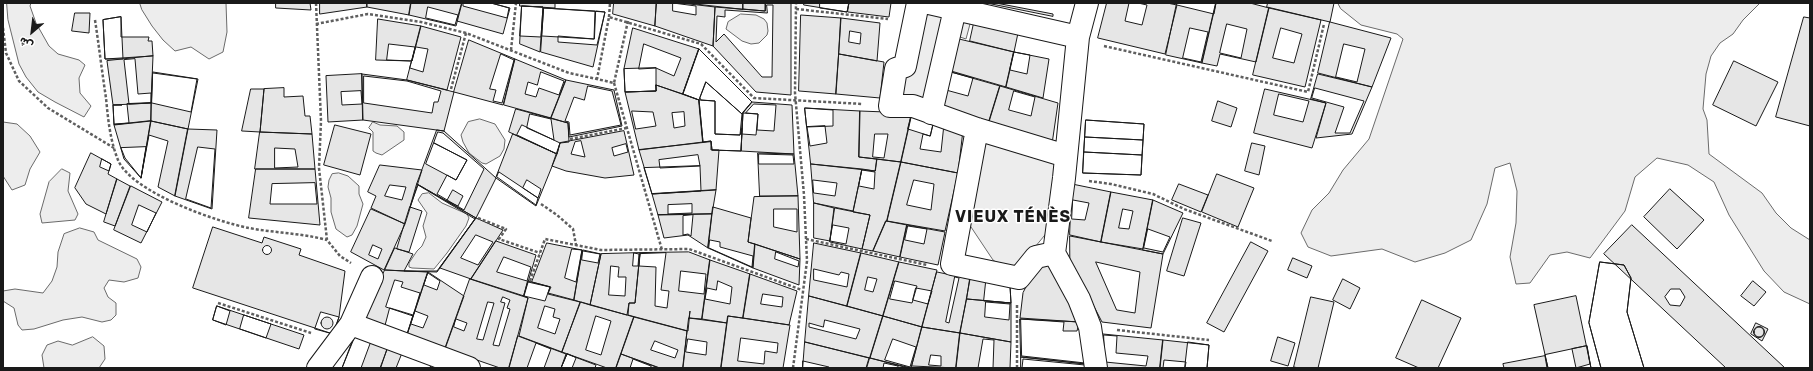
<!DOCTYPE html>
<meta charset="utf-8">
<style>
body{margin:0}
#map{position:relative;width:1813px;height:371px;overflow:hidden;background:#fff;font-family:Rubik,"Noto Naskh Arabic",sans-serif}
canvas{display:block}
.frame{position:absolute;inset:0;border:4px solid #1a1a1a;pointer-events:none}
.north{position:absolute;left:12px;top:12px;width:40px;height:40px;-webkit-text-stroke:3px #fff;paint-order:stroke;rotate:208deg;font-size:11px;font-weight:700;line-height:16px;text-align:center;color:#1a1a1a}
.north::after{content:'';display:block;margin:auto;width:14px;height:18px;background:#1a1a1a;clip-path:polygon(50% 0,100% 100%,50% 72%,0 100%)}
</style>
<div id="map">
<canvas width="1813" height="371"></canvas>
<div class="frame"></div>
<div class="north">ش</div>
</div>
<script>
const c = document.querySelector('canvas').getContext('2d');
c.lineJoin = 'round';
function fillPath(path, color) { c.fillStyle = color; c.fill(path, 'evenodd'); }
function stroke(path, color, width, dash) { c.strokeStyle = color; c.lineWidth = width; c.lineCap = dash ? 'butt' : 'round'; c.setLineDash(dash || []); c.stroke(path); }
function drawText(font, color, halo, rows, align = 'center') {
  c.font = font + ' Rubik,sans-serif'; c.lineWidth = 3; c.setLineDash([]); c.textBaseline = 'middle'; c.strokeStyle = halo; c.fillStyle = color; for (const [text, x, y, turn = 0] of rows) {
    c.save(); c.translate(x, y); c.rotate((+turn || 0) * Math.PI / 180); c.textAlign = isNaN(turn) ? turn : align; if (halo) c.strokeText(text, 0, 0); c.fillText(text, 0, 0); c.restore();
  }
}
const built = new Path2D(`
 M7,3H31L30,6L36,23L49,46L58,54L79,60L85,65L79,78L80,93L91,106L84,117L55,102L38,92L26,77L19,64L8,20Z
 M140,3H226L227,32L223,52L209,59L191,47L175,51L163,40L152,26L142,10Z
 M909,3L974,9L966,39L957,36L936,120L883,111L898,63Z
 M1338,3H1760L1743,20L1733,34L1720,43L1711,56L1706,74L1703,109L1707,120L1709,154L1762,193L1776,213L1791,228L1810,240V304L1784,292L1764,271L1729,215L1714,182L1688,165L1657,158L1635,177L1625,211L1590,258L1567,252L1550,255L1530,283L1516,284L1510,257L1516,223L1517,191L1510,163L1495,168L1487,204L1471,240L1445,253L1415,262L1382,249L1331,256L1308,247L1301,233L1312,210L1329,193L1343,170L1369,139L1403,39L1397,34L1361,25L1341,9Z
 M741,14L756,15L764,19L767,23L768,31L767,35L759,43L751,44L742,41L726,29L728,22Z
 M480,119L495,124L505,140L504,149L500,156L486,164L482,163L469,153L463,142L461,135L468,122Z
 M3,122L17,124L30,136L40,152L30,169L25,185L12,190L3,176Z
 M373,122L380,125L397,126L404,132V140L382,155L376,153L373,151V132L369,128Z
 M982,139L1056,161L1049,230L1021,264L1016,266L1000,265L993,260L967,221Z
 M62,169L70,173L68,191L78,214L75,220L42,223L40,214L49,182Z
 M339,173L348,176L359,186V194L363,204L357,226L352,235L347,237L336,229L331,212V198L328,187L329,180L332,174Z
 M429,193L442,203L467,214L469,218L466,226L447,253L434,269L412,268L409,267V263L417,251L422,246L426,237L423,226L427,213L418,200L422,194Z
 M80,228L94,232L98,240L137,259L141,267L138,278L124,282L109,280L104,288L108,297L116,303V315L111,320L102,322L82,317L63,320L34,329L22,330L18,325L14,308L3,301V291L15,289L43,293L52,281L57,267L58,252L64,234Z
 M93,337L104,346L105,359L99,368H44L42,355L47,345L58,341L72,345Z`);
const building = new Path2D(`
 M276,3H310L311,10L276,8Z
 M320,3H367V7L320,14Z
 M367,3H411L409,15L367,7Z
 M411,3H462L456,26L409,15ZM428,7L458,15L455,25L426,18Z
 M462,3H463V6L507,18L509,8L491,3L510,8L503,34L457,21Z
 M520,3H555V8L522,6H520Z
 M614,3H656L655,26L613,14Z
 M657,3H681L715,7L713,46L655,26ZM673,3L696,6V15L673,11Z
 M687,3H743V9Z
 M743,3H765V11L743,9Z
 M766,3H791V95L756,92L713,46L715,7L765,11ZM767,5H773L772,77H762L724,34L716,42L717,16L725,17V10L767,13Z
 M804,3H849L847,12L804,5Z
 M820,3H849L847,12L820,8Z
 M849,3H891L889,17L848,12Z
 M987,3H996L1053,14V16Z
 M1107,3H1129L1125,21L1142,25L1147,5L1138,3H1167L1177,5L1165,54L1098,38Z
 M1177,3H1216L1202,63L1166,55ZM1190,28L1208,32L1201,62L1183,58Z
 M1177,3H1216L1214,14L1177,5Z
 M1216,3H1250L1269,8L1256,62L1220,54L1217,66L1202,63ZM1227,24L1247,29L1241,58L1220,53Z
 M1268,3H1334L1330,22L1267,7Z
 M522,6L543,7L541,37L520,36Z
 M522,6L543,7L540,52L520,44Z
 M544,8L605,12L593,67L541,52ZM596,11L605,12L597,45L558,42V36L594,39Z
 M544,8L595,11L594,39L542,36Z
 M1269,8L1321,20L1305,87L1253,75ZM1281,28L1302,34L1294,63L1273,58Z
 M75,13H90L89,33L72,31Z
 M801,15L841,18L836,94L799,91Z
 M121,17L123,59H105L103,20Z
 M121,17V37H149L148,41H152L153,56L105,59L103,20Z
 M1804,17L1810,18V126L1776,117Z
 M841,18L880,23L877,61L839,54ZM850,31L861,33L860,44L849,42Z
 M378,19L421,26L412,61L376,60Z
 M1330,22L1391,38L1372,87L1318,73ZM1344,44L1365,49L1357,82L1336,77Z
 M974,23L1018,33L1014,52L970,41Z
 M421,26L461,37L447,90L407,80Z
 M633,28L699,49L683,94L656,85V91L625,92L624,69ZM644,44L681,58L674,76L656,68L639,69Z
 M959,39L1014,52L1006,87L951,71Z
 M469,40L515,59L503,105L454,92ZM501,54L514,60L502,103L493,101L496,90L490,89Z
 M389,44L415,47L412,61L387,60Z
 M416,47L428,49L423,72L410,68Z
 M699,49L752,102L743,112L741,151L712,150L711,141L703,142L699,100L683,94ZM706,82L742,114L740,135L715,134V101L701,100L700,98Z
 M699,49L752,102L742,114L706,82L699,100L683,94Z
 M1014,52L1049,59L1043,98L1006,87ZM1014,52L1030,55L1027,74L1010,70Z
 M839,54L884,62L880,98L836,94Z
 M153,56L151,103L113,105L107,61ZM135,59L138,94L151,93V103L129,104L124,60Z
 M515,59L566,80L551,118L504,105ZM541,72L564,81L559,95L539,88L536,97L525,94L528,82L537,85Z
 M1734,61L1778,82L1756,126L1713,105Z
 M656,68V91L625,92L624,69Z
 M153,72L198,79L188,129L151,121ZM153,73L197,79L191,112L152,103Z
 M951,72L973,78L968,96L946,90Z
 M951,72L1000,86L988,125L939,110Z
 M362,74L407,80L454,92L444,131L363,120ZM364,76L407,81L441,91L438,102H434L432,113L364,103Z
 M362,74L363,120L328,122L326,76ZM361,91L362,104L342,105L341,92Z
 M1318,74L1372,87L1352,134L1316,138L1326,103L1311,99ZM1315,88L1364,101L1350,133H1335L1344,107L1312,98Z
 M566,80L614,90L622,126L569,137L568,123L551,118ZM588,86L612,91L621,125L570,135L569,122L565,121L574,97L584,100Z
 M656,85L699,100L703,142L639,150L625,92L656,91ZM632,111L653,112L656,126L636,129ZM684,112L685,126L674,128L672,113Z
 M1000,86L1058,103L1052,144L988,125ZM1014,91L1035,97L1031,116L1009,110Z
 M284,88V97L303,96L305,116H310L312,134L260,132L264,89Z
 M251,89H264L260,132L242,131Z
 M1265,89L1326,103L1312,148L1254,133ZM1279,94L1309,101L1303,122L1274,115Z
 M699,100L715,101V134L740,135L742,128L741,151L712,150L711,141L703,142Z
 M1218,101L1237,108L1231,127L1212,121Z
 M752,102L792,105L794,154L741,151L743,113ZM754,104L776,105L774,131L757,130L758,114L746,113Z
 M151,103V121L114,125L113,105H122H113L114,124L129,123L127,104Z
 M805,108L860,111L859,157L877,159L875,171L811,164ZM825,126L827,143L810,146L807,127Z
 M805,108L833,110V126L807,127Z
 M516,109L568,123L569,142L560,143L557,154L509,132ZM530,114L551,119L554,140L527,128Z
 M860,111L912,113L901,162L859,157ZM875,134H888L884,158L873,157Z
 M743,113L758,114L756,135L742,134Z
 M912,113L963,130L958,173L901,162ZM934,121L944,124L941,152L920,149L923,134L930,136Z
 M912,113L934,121L930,136L908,129Z
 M1086,120L1144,124L1143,140L1085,137Z
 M1086,120L1144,124L1141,175L1083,173Z
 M151,121L188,129L175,196L158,187L168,141L149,135L141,178Z
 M151,121L141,178L124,159L114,125ZM146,147L141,178L125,158L121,148Z
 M335,125L371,134L360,175L324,165Z
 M522,125L560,143L557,154L517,135Z
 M188,129L217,130L212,209L175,196ZM198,147L215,149L211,208L186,199Z
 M437,130L444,131L496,178L476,218L417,184ZM438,132L443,133L484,169L464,210L437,194L447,175L456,180L467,160L434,143Z
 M624,131L634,175L605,178L566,171L552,166L560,143ZM581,141L585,157L571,154L575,142ZM626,144L628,152L614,156L612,148Z
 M260,132L312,134L315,169H255ZM275,148L295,149L298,167L275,168Z
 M513,134L557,154L536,206L496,178ZM499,172L538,198L536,205L497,177Z
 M1085,137L1143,140L1142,155L1084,152Z
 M711,142V150H719L716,190L652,194L639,150ZM698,155L700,166L660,168L659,160Z
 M434,143L467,160L456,180L426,164Z
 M1252,143L1265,146L1259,175L1245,171Z
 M1084,152L1142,155L1141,175L1083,173Z
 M91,153L111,164L108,174L117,179L106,214L86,204L75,188Z
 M758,153L794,154L798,196H760ZM759,154L793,155L794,164H759Z
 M102,159L111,164L109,171L100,167Z
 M877,159L901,162L887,221H886L873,251L862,249L870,215L853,212L862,169L875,171ZM862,170L875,172L874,189L859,186Z
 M901,162L958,173L945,231L887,221ZM914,180L934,184L931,210L907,205Z
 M811,164L862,169L853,211L814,203ZM813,180L837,183L835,196L814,193Z
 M380,165L422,170L405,224L371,208L376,196L368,192ZM390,185L406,187L402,200L385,196Z
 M700,166L701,191L652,194L644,168Z
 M256,169H315L320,225L249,218ZM315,183L317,204H270L272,184Z
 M1217,174L1254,188L1238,227L1202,212Z
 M117,179L130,186L115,226L104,222Z
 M527,180L541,189L538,198L523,188Z
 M417,184L476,218L437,272L404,271H437L475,219L418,185L410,207Z
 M1072,184L1111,192L1101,242L1070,235ZM1073,200L1089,203L1085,220L1072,219Z
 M1179,184L1208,195L1201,212L1172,200Z
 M131,186L162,202L141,243L114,230ZM139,205L156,213L147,232L132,225Z
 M1670,189L1704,220L1677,249L1644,217Z
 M453,190L463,196L458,206L447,201Z
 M716,190L712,214L658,215L652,194ZM692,204V213L668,214V205Z
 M1111,192L1153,200L1143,249L1101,242ZM1123,209L1133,211L1129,229L1119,228Z
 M798,196L800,259L748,242L754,197ZM774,209H797V232L774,227Z
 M1153,200L1183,213L1163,254L1143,250ZM1148,229L1170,237L1163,252L1144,248Z
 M814,203L834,208L830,241L814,238Z
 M410,207L422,211L409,252L397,249Z
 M713,207L751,218L748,242L755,244L753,268L708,248ZM710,240L720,242V247L753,256L752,267L709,248Z
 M835,208L870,215L862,249L830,242ZM833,225L849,228L846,244L830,241Z
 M371,209L405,224L384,270L351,252ZM373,245L382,249L378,259L369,255Z
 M712,214L708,248L688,235L664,238L658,215ZM693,215L691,236L688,234L683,235V216Z
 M476,218L503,230L471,279L440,268ZM476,235L493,242L478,265L461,258Z
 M1183,218L1201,223L1184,276L1167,271Z
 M886,221L907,225L900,257L873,251Z
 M907,225L945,232L938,265L900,257ZM908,226L927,229L924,244L905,240Z
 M1632,225L1785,368H1726L1604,254Z
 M213,227L262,243L264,237L301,249L299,255L345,271L339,317L333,334L193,288Z
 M1070,236L1163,254L1151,328L1102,322L1070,260ZM1096,262L1140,272L1135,313L1117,310Z
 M496,241L536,255L524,296L471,279ZM504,257L531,267L527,281L497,272Z
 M1251,242L1268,251L1224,332L1207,323Z
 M547,243L582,250L574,300L548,293L551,287L532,282ZM572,249L582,250L576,282L565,278Z
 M814,243L861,253L847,306L809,296ZM814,269L839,275L841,272L849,274L847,287L814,280Z
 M755,244L800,259L799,285L753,268ZM776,252L799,261L798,267L775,259Z
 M262.5 250a4.5 4.5 0 1 1 9 0a4.5 4.5 0 1 1-9 0Z
 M395,248L413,254L404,271L385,270Z
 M583,250L601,254L590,305L574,300ZM583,251L600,254L598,263L582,260Z
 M689,252L710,260L702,319L689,318L690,311L688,331L628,315L629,303H635L640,253ZM666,253L661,290L669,291L667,308L655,306L656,267L639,266L640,254ZM681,271L706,274L704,294L679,291Z
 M640,253L635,303H629L627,315L590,305L601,254ZM634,253L639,254L638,266H633ZM611,266L619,267L618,277H626L625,296L609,295Z
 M861,253L899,262L883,316L847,306ZM868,277L877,279L873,292L865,290Z
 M1293,258L1312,266L1307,278L1288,270Z
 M710,260L750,274L743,318L728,316L727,323L702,319ZM718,281L732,287L730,304L705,299L707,288L716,290Z
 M899,262L937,270L922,327L883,316ZM895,281L917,286L912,303L890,299Z
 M1600,262L1624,265L1631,278L1627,312L1644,368H1601L1589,323Z
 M1600,262L1624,265L1631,278L1627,312L1644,368H1601L1589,323Z
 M1038,264H1053L1079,322L1020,318L1023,293Z
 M385,270L428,272L407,335L363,318ZM395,280L403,282L401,287L420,293L413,316L386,307Z
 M428,272L464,296L445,349L407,335ZM428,273L440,281L437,290L424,285Z
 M937,272L970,279L960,333L922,327ZM955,277L959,278L949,323L946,322Z
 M750,274L797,291L789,325L743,318ZM763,294L783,297L782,307L761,304Z
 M470,279L528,298L509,368H500L445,349ZM503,297L510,300L507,308L510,309L499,346L493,345L505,303L501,302ZM488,302L494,303L483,340L477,339ZM456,319L467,323L464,331L454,327Z
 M970,279L1010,286L1011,303L967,299Z
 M1343,279L1360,288L1350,309L1333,300Z
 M528,281L550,287L548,294L580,302L562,352L519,336L528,298L524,296ZM528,282L550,287L545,301L524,296ZM545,306L555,309L553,317L560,319L555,334L538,328Z
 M1753,281L1766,292L1754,306L1741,296Z
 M986,282L1010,286L1011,303L984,301Z
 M916,288L932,291L928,304L913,300Z
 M1671,289H1680L1685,297L1680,306L1670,305L1665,297Z
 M809,296L883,316L870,358L805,342ZM825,320L860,329L856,339L809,327V323L823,327Z
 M1576,296L1591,368H1548L1534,305Z
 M1311,297L1334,302L1318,368H1298L1294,367Z
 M967,299L1011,303V342L960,333ZM986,302L1010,304L1009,320L985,317Z
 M1422,300L1461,318L1438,368H1419L1396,358Z
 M581,302L634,317L616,368H607L562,352ZM596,316L611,321L601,355L586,350Z
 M217,306L230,311L226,325L213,320Z
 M217,306L304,335L299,349L213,320Z
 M390,308L413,315L407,335L385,327Z
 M415,311L428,316L423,328L411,324Z
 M321,312L339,317L333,334L315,329Z
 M244,315L271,324L266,338L240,329Z
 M728,316L790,325L783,368H721ZM741,338L778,343L777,353L765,351L764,364L738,361Z
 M883,316L922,327L911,368L870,358ZM893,339L916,347L910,367L885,360Z
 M321 323a6 6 0 1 1 12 0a6 6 0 1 1-12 0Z
 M634,317L687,331L683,368H660L621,354ZM655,341L678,350L675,358L651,350Z
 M689,318L727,323L721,368H683ZM688,339L707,342L706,355L686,352Z
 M1020,319L1080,322L1086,364L1021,357ZM1021,319L1064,322L1063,331H1077L1079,323L1085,363L1022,356Z
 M1756,323L1768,329L1762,341L1751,334Z
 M1753.5 332a5.5 5.5 0 1 1 11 0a5.5 5.5 0 1 1-11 0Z
 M1754 332a5 5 0 1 1 10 0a5 5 0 1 1-10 0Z
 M922,327L960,333L956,368L912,366ZM931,355L941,356V366L929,365Z
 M960,333L1011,342L1010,368H993L994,340L983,339L978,368H981H956Z
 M1103,334L1163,340L1160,368H1104ZM1104,335L1117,336L1116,353L1148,356L1146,366L1105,362Z
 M355,335L388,347L380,368H361L371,341L355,336L342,368Z
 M518,336L566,354L561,368H544L551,349L536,343L527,368H509Z
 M1278,337L1295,343L1288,366L1271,361Z
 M1163,340L1209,345L1207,368H1185L1186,362L1164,360L1163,368H1160Z
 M805,342L869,358L866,368H803Z
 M1188,342L1209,345L1207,368H1185Z
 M1587,346L1590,364L1576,368L1572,349Z
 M1587,346L1591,368H1548L1545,355Z
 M388,347L432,363L430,368L431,364L402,353L396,368H381Z
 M567,354L561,368L567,354L596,365L595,368H572L576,358Z
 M621,354L659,368H651V366L633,359L630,368H616Z
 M1545,356L1547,368H1504L1503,364Z
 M1021,357L1086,364L1084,368L1085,365L1023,359L1022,368H1021Z
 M870,358L908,368H898V366L884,363L883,368H867Z
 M803,361L829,367V368H803Z`);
const path = new Path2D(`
 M316,3L321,121L319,168L327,240L340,256L351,263
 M796,9L888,19
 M609,17L610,3
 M95,20C99,46 102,72 106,98C108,119 110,140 118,160C131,192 217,222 249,228C275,233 301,233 327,240
 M628,21L614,83L597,79L609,17L701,44L754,98L863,104
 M316,24L368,14L421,22L466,33L569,73L597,79
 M3,28L6,53L19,81L48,108L114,148
 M1104,46L1308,92L1324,24
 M511,50L516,3
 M614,83L662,250
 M451,89L466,33
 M570,139L627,128
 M1089,181L1111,184L1153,194L1184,209L1272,241
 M541,204L557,215L573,229L576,245
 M478,218L506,229L499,239L540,253
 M806,239L927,265
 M530,281L545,239L601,250L689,249L802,290
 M218,303L311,333
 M1117,330L1209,340
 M793,368L807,261L804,195L795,93L796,3
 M914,368V367
 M1017,368V304`);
const street = new Path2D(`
 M918,3L905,66L896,69L890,106H913L977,129L1066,156
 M929,3L1078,37
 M1087,3L1078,37L1064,178L1054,253L1079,299L1090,327L1096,368
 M931,113L955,9
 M977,129L952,264L1019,278L1036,257L1054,253
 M351,324L469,368
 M318,368L351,324L372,277`);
const districtNames = [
 ["VIEUX TÉNÈS",1013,217]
];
fillPath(built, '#ededed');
stroke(built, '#6a6a6a', 1);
fillPath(building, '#e6e6e6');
stroke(building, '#1a1a1a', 1);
stroke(street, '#1a1a1a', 24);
stroke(path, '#5f5f5f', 2.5, [3, 2]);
stroke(street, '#fff', 22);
c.letterSpacing = '1px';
drawText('bold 16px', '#1a1a1a', '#fff', districtNames);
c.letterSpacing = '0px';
</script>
